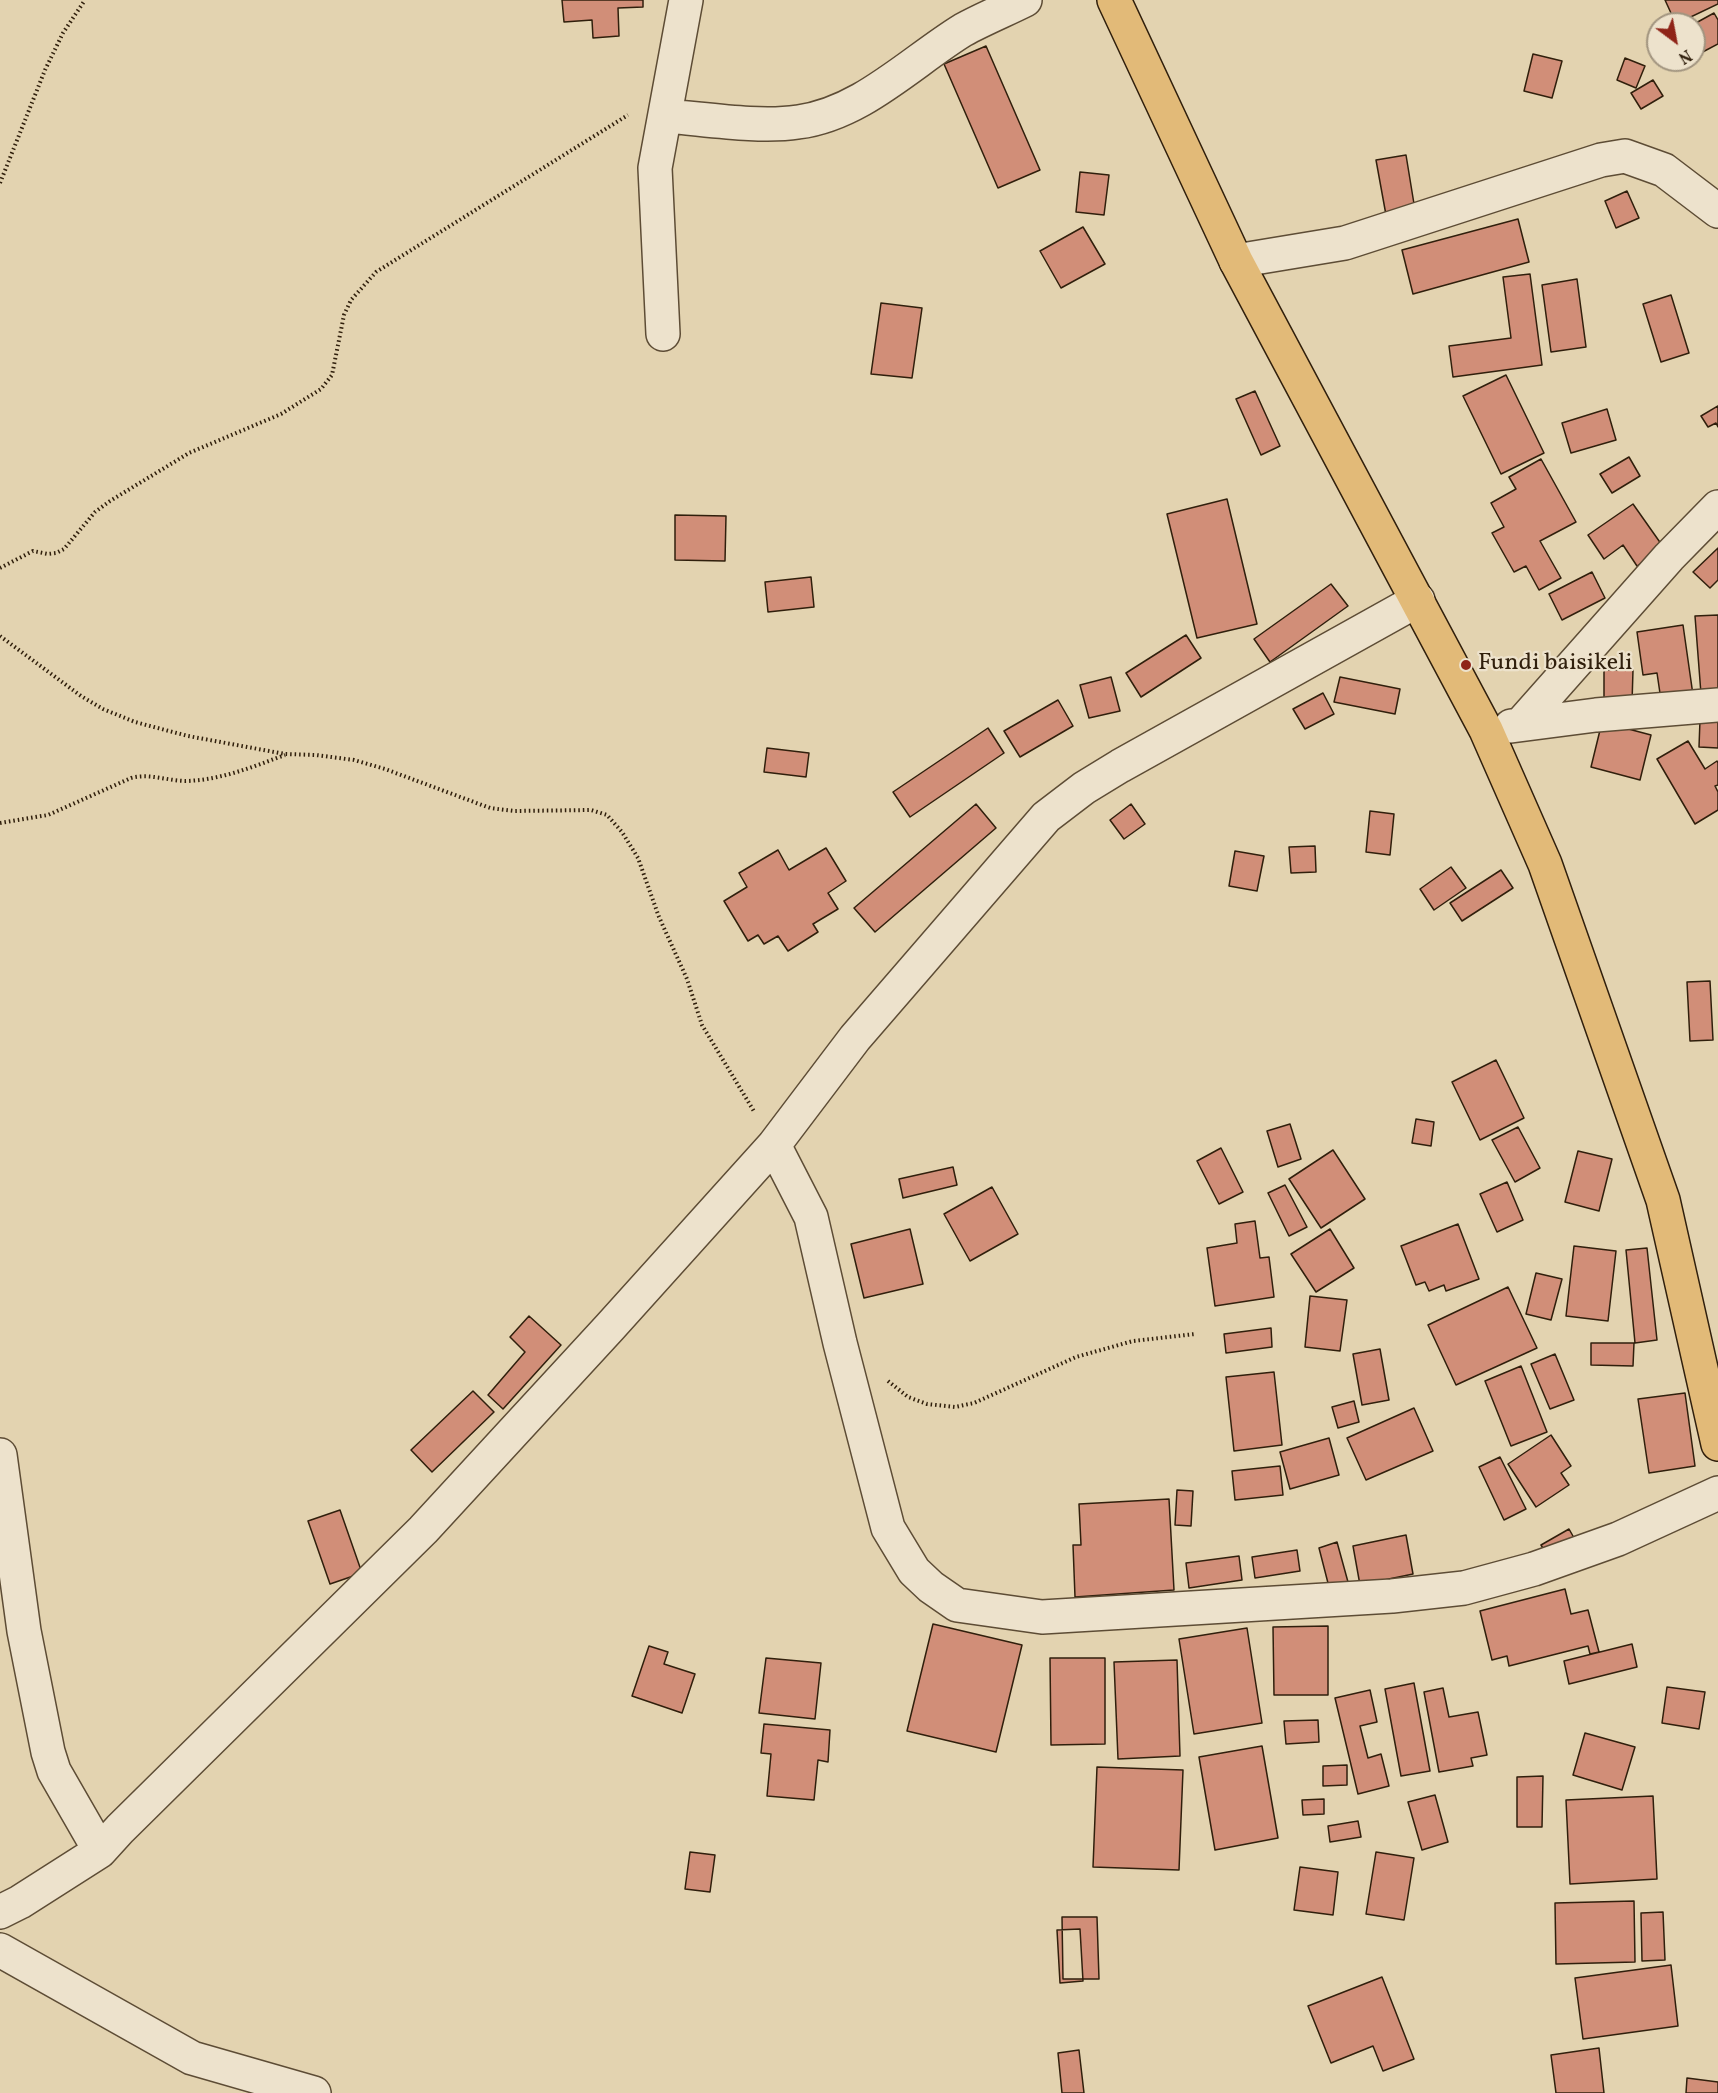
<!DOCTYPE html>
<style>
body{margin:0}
#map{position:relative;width:1718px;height:2093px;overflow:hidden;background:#e3d3b0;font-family:Vollkorn,serif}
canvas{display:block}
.north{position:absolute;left:1646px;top:12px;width:60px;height:60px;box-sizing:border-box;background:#ede2cc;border:2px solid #a1947f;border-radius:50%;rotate:148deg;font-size:16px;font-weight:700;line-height:24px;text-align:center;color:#301f0c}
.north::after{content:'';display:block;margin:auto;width:21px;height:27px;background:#8f2418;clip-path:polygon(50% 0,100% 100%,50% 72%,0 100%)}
</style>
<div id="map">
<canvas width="1718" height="2093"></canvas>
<div class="north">N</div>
</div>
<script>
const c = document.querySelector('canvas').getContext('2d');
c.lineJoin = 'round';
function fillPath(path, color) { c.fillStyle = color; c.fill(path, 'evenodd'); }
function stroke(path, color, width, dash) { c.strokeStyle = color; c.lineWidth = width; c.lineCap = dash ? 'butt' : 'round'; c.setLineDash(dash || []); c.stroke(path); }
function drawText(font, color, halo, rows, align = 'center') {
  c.font = font + ' Vollkorn,serif'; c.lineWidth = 4.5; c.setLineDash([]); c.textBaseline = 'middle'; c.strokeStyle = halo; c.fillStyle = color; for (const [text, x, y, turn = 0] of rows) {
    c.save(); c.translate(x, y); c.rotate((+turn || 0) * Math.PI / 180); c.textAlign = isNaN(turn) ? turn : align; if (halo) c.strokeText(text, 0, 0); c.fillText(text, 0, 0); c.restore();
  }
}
const building = new Path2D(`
 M562,0H643V7L618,8L619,36L593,38L592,20L564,22Z
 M1665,0H1718V4L1676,24Z
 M1714,13L1718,20V44L1697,55L1694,50V24Z
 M986,46L1040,170L998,188L944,64Z
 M1533,54L1562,61L1552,98L1524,91Z
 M1625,58L1645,66L1636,88L1617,80Z
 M1653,80L1663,96L1641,109L1631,93Z
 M1406,155L1415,210L1386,215L1376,160Z
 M1080,172L1109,175L1104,215L1076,212Z
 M1627,191L1639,218L1616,228L1605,201Z
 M1518,219L1529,262L1413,294L1402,250Z
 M1083,227L1105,264L1061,288L1040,251Z
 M1530,274L1542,365L1453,377L1449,346L1511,338L1503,277Z
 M1577,279L1586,347L1551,352L1542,285Z
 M1671,295L1689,353L1661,362L1643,304Z
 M881,303L922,308L912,378L871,374Z
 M1506,375L1544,453L1501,474L1463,396Z
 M1255,391L1280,446L1261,455L1236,399Z
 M1718,406V427L1716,423L1708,427L1701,416Z
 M1607,409L1616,440L1571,453L1562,423Z
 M1629,457L1640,476L1612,493L1600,474Z
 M1541,459L1576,522L1540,541L1561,578L1539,590L1526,566L1514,572L1492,533L1504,527L1491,503L1516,489L1509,477Z
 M1227,499L1257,624L1197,638L1167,514Z
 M1633,504L1664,548L1637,566L1623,545L1604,559L1588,535Z
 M675,515L726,516L725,561L675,560Z
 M1718,548V580L1710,588L1693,572Z
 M1592,572L1605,598L1562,620L1549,594Z
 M811,577L814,607L768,612L765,582Z
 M1331,584L1348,606L1270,662L1254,639Z
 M1718,615V692L1701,694L1695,616Z
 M1683,625L1693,695L1661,700L1657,673L1643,675L1637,632Z
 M1186,635L1201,658L1141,697L1126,673Z
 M1604,670H1633L1632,703L1604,702Z
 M1111,677L1120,711L1089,718L1080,685Z
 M1340,677L1400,689L1395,714L1334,702Z
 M1323,693L1334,714L1305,729L1293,709Z
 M1058,700L1073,726L1020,757L1004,731Z
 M1700,720L1718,721V748L1699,747Z
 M1602,722L1651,735L1640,780L1591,767Z
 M988,728L1004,753L910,817L893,792Z
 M1688,741L1705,769L1717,761L1718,763V785L1715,786L1718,792V810L1695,824L1657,759Z
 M767,748L809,753L806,777L764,772Z
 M976,804L996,828L875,932L854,908Z
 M1131,804L1145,824L1124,839L1110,820Z
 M1370,811L1394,814L1390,855L1366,852Z
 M1315,846L1316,872L1291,873L1289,847Z
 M826,848L846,881L828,893L838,909L813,924L818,932L788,951L778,936L764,944L758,935L748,941L724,901L747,887L739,873L778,850L789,870Z
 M1235,851L1264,856L1257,891L1229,886Z
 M1451,867L1466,888L1434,910L1420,889Z
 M1501,870L1513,888L1462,921L1450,903Z
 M1710,981L1713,1040L1690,1041L1687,982Z
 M1496,1060L1524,1118L1480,1140L1452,1082Z
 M1416,1119L1434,1122L1431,1146L1412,1143Z
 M1290,1124L1301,1159L1278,1167L1267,1131Z
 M1518,1127L1540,1168L1515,1182L1492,1140Z
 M1221,1148L1243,1192L1219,1204L1197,1161Z
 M1333,1150L1365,1199L1321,1228L1289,1179Z
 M1578,1151L1612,1159L1599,1211L1565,1202Z
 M953,1167L957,1185L903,1198L899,1179Z
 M1507,1182L1523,1220L1497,1232L1480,1194Z
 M1285,1185L1307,1227L1289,1236L1268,1193Z
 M992,1187L1018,1234L970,1261L944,1214Z
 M1255,1221L1260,1258L1269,1257L1274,1297L1215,1306L1207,1248L1237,1243L1235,1224Z
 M1458,1224L1479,1279L1446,1291L1444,1285L1429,1291L1425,1282L1416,1285L1401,1246Z
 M910,1229L923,1284L864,1298L851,1244Z
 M1330,1229L1354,1268L1316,1292L1291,1254Z
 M1574,1246L1616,1251L1608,1321L1566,1316Z
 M1647,1248L1657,1340L1635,1343L1626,1250Z
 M1536,1273L1562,1279L1551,1320L1526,1314Z
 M1508,1287L1537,1348L1456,1385L1428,1325Z
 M1310,1296L1347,1300L1340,1351L1305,1347Z
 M529,1316L561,1345L503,1409L488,1395L525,1352L510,1337Z
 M1271,1328L1272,1347L1226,1353L1224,1334Z
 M1591,1343H1634L1633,1366L1591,1365Z
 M1380,1349L1389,1400L1362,1405L1353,1354Z
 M1555,1354L1574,1400L1550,1409L1531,1364Z
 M1521,1366L1547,1432L1511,1446L1485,1381Z
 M1274,1372L1282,1445L1234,1451L1226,1377Z
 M473,1391L494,1412L432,1472L411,1450Z
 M1685,1393L1695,1466L1649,1473L1638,1399Z
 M1354,1401L1359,1422L1338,1428L1332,1407Z
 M1414,1408L1433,1451L1366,1480L1347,1438Z
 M1551,1435L1571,1466L1561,1473L1569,1485L1536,1507L1508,1464Z
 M1329,1438L1339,1475L1290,1489L1280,1452Z
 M1500,1457L1526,1509L1504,1520L1479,1467Z
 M1280,1466L1283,1495L1235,1500L1232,1471Z
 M1177,1490L1193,1491L1191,1526L1175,1525Z
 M1169,1499L1174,1590L1075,1597L1073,1545H1081L1079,1504Z
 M340,1510L362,1573L330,1584L308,1521Z
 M1569,1529L1582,1552L1555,1568L1541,1545Z
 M1406,1535L1413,1574L1360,1585L1353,1546Z
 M1337,1542L1348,1582L1329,1587L1319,1548Z
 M1297,1550L1300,1571L1255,1578L1252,1557Z
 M1239,1556L1242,1580L1189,1588L1186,1563Z
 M1565,1589L1571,1614L1588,1610L1599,1652L1590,1654L1588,1646L1509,1666L1507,1656L1492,1660L1480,1611Z
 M933,1624L1022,1645L996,1752L907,1731Z
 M1328,1626V1695H1274L1273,1627Z
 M1247,1628L1262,1723L1194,1734L1179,1639Z
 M1632,1644L1637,1667L1569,1684L1564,1661Z
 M649,1646L668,1652L664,1664L695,1674L682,1713L632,1696Z
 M766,1658L821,1663L815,1719L759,1713Z
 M1050,1658H1105V1744L1051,1745Z
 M1177,1660L1180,1756L1118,1759L1114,1662Z
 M1414,1683L1430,1771L1401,1776L1385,1689Z
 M1667,1687L1705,1692L1699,1729L1662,1723Z
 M1443,1688L1449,1717L1478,1712L1487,1755L1471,1758L1473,1766L1439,1772L1424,1692Z
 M1370,1690L1377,1722L1360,1726L1368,1758L1381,1754L1389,1786L1358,1794L1335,1698Z
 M1318,1720L1319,1742L1286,1744L1284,1721Z
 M764,1724L830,1730L828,1762L818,1760L814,1800L767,1796L771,1754L761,1753Z
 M1585,1733L1635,1747L1622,1790L1573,1775Z
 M1262,1746L1278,1838L1215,1850L1199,1757Z
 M1347,1765V1785L1323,1786V1766Z
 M1097,1767L1183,1770L1179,1870L1093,1867Z
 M1543,1776L1542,1827H1517V1777Z
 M1435,1795L1448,1842L1422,1850L1408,1802Z
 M1653,1796L1657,1879L1570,1884L1566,1800Z
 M1324,1799V1814L1303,1815L1302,1800Z
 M1358,1821L1361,1837L1330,1842L1328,1826Z
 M690,1852L715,1855L710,1892L685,1889Z
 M1376,1852L1414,1858L1404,1920L1366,1914Z
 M1300,1867L1338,1872L1333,1915L1294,1910Z
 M1634,1901L1635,1962L1556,1964L1555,1903Z
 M1663,1912L1665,1960L1642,1961L1641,1913Z
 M1062,1917H1097L1099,1979H1063Z
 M1080,1929L1083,1981L1060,1983L1057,1930Z
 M1671,1965L1678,2026L1583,2039L1575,1978Z
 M1382,1977L1414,2059L1383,2071L1373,2046L1331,2063L1308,2006Z
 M1599,2048L1604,2093H1556L1551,2055Z
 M1079,2050L1084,2093H1062L1058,2053Z
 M1687,2078L1718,2082V2093H1686Z`);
const path = new Path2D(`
 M0,183L45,70L63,33L85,0
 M0,568L33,551L48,554L56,553L64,549L95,512L110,501L189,453L281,414L321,389L332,375L344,315L351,300L376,272L628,115
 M0,636L81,696L103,709L135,722L188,736L285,754L316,755L354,760L385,769L490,808L514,811L591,810L607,815L622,832L638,858L659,917L687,979L702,1025L755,1113
 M0,823L48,815L131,778C150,773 168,781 186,781C221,780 252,767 285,755
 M888,1381L908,1397L927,1404L955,1407L974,1403L1076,1357L1133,1341L1195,1334`);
const minor = new Path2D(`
 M666,116C705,119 759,128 798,122C861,114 911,62 963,30C983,19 1005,10 1025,0
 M1236,261L1345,243L1601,160L1625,156L1664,170L1718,211
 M663,334L655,168L686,0
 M1521,724L1669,557L1718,507
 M1511,726L1596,715L1718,705
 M774,1145L811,1217L840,1343L888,1528L914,1571L931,1587L957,1605L1042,1617L1392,1596L1464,1588L1534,1569L1618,1539L1718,1493
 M0,1455L24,1631L48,1752L54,1771L100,1851
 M0,1912L20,1902L100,1851L120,1829L423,1530L610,1327L774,1145L855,1038L1046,817L1084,788L1120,766L1418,600
 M0,1950L192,2058L314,2093`);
const major = new Path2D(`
 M1114,0L1236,261L1486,730L1545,864L1663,1200L1718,1444`);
const markers = [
 [1466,665,6,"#8f2418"]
];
const poiNames = [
 ["Fundi baisikeli",1478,665]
];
fillPath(building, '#d18e78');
stroke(building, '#301f0c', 1.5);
stroke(minor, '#5d4c35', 36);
stroke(major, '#301f0c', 36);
stroke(path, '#301f0c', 4, [1.5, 3]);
stroke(minor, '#ede2cc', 33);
stroke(major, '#e2ba78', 33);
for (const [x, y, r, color] of markers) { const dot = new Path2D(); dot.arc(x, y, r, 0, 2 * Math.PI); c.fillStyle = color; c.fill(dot); stroke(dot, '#ede2cc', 2); }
drawText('24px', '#301f0c', '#ede2cc', poiNames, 'left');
</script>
